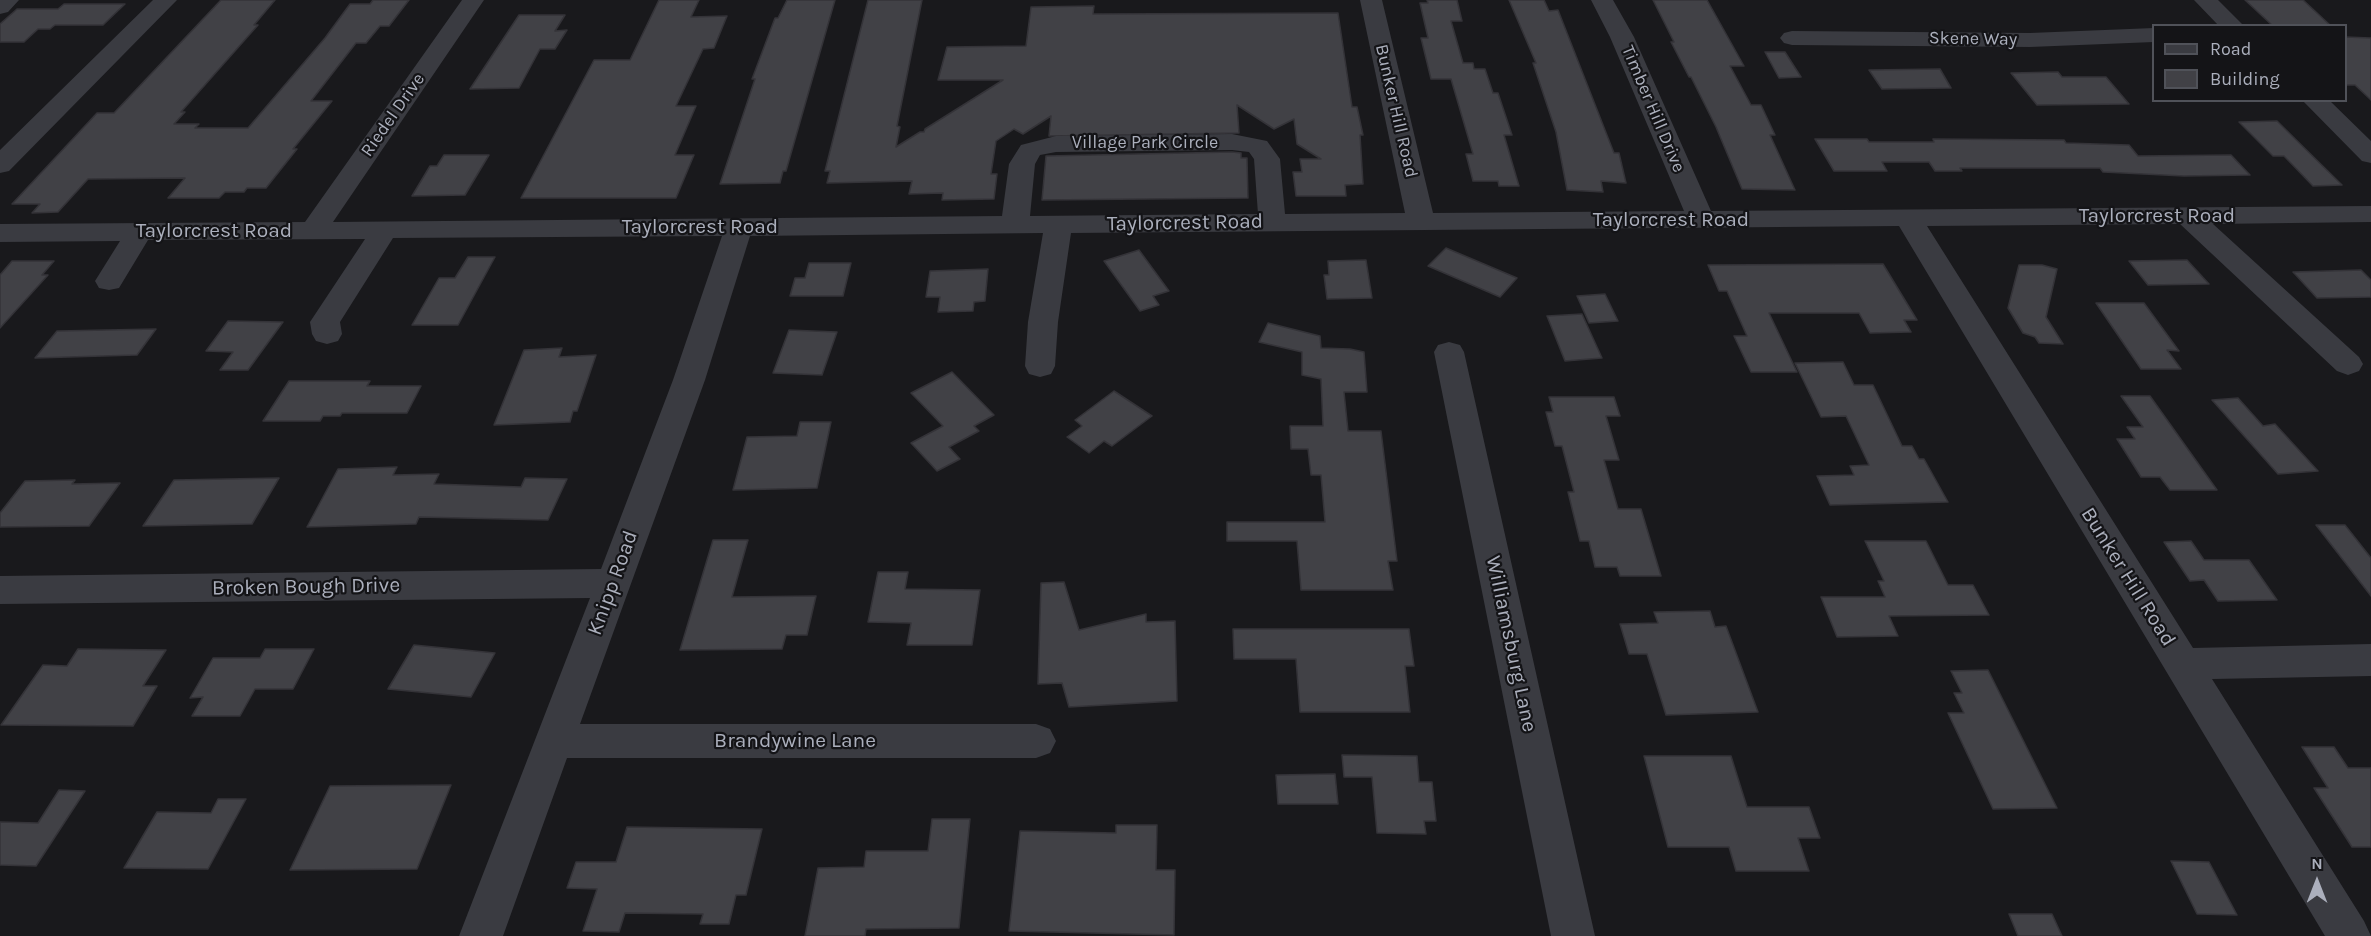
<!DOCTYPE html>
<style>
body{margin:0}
#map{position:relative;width:2371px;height:936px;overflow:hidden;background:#19191c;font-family:Karla,sans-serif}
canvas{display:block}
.legend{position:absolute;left:2152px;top:24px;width:195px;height:78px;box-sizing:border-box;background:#141417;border:2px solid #505259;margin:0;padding:8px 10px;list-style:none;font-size:18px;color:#abafbc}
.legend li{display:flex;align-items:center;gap:12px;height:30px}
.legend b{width:30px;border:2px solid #505259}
.north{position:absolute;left:2287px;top:852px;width:60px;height:60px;-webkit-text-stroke:4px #141417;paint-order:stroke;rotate:0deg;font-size:16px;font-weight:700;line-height:24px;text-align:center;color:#abafbc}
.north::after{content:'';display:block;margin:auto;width:21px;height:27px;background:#abafbc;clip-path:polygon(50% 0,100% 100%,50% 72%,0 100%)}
</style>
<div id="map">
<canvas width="2371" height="936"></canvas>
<ul class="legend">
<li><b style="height:8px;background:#3a3b41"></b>Road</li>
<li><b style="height:16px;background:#414146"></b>Building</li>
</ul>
<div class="north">N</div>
</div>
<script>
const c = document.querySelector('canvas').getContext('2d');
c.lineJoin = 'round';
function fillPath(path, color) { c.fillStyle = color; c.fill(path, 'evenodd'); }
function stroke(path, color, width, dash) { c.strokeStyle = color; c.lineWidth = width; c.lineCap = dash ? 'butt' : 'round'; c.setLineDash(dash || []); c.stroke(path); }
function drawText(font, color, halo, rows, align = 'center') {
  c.font = font + ' Karla,sans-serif'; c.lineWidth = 4.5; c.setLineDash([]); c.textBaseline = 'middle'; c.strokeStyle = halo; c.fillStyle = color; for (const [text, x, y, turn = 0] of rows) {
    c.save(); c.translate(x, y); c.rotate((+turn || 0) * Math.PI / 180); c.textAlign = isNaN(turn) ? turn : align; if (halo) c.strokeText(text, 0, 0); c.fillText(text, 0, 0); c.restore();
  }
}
const building = new Path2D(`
 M221,0H275L254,25H258L181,112H185L174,124H199L195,128H248L325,38L350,4H370L373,0H409L389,26H380L366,43H356L311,101H332L293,149H297L266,188H247L244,192H225L219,198H168L185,178L88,179L58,212L32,213L40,204H12L97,113H114Z
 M659,0H699L691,17L727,16L714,48L703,49L676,106H696L675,155H694L676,198H521L594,60H630Z
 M787,0H835L786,171H783L780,183L720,184L755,79H752L775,18H778Z
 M868,0H922L897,126L900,127L896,147L920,132H924L925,129L1003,80H938L947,47L1026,46L1031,7L1094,6L1093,14L1338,13L1352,107H1357L1363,135H1360L1363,184L1345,185L1346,196H1296L1293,172H1302L1300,159H1321L1297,144L1294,119L1274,129L1237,105L1239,133L1049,136L1051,116L1023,134L1014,129L996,141L991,174H997L994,199L942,200L943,193L909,194L912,181L827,183L830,171H825Z
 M1427,0H1457L1462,21H1451L1463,63H1473L1474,69H1485L1493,93H1498L1512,135H1504L1519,186H1499L1498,181H1473L1466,154H1473L1451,79H1431L1421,38H1428L1420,3H1428Z
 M1509,0H1544L1549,11L1558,10L1614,153H1619L1626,183L1601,181L1603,192L1567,190L1556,132L1533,63H1536Z
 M1653,0H1707L1744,66H1730L1751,105H1761L1775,135H1770L1795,190L1742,189L1716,127L1691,77H1689L1671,42H1674Z
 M2245,0H2303L2331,26H2273Z
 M64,4H125L103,25H55L50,29H38L24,42H0V24L17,9H58Z
 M519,15H565L555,31L567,30L555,49H540L519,88L470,89Z
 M2346,37L2371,38V100L2355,85H2346Z
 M1765,52H1785L1801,77L1779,78Z
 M1940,69L1951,88L1882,89L1869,70Z
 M2058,72L2062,77H2106L2129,104L2037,105L2011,73Z
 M2277,121L2342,185L2313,186L2284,156H2273L2239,122Z
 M1815,139H1867L1869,142H1934L1933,139L2064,140L2066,143L2129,145L2138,156L2231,155L2250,175L2184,176L2103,172L2100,168H1960L1962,171H1935L1929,162H1882L1887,171H1834Z
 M1232,152L1241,153V158H1247L1248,198L1042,200L1046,156Z
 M444,155H489L465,195L412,196L430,166H437Z
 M1446,248L1517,278L1500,297L1428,266Z
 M1139,250L1169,291L1153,296L1159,305L1140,311L1104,261Z
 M468,257H495L458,325H412L439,278H455Z
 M1366,260L1372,298L1327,299L1324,275H1329L1328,261Z
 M2187,260L2209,284L2148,285L2129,261Z
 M12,261H54L42,275H48L0,328V275Z
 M809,263H851L843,296H790L795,278H805Z
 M1883,264L1917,320H1904L1911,332L1870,333L1859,313H1769L1797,372H1751L1734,336H1747L1727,291H1719L1708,265Z
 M2019,265H2042L2057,269L2046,317L2063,344L2039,343L2035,337L2023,333L2008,308Z
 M988,269L985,301L974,302L973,311L938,312L940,297H926L930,271Z
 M2361,270L2371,280V297L2317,298L2293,272Z
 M1605,294L1618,321L1589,323L1577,296Z
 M2096,303H2144L2179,351L2167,350L2181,369H2141Z
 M1582,314L1602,358L1565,361L1547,316Z
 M228,321L283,322L248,370H220L233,352L206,351Z
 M1268,323L1320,336L1321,348L1350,349L1364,352L1367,392H1344L1348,431H1381L1397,561H1388L1393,590H1301L1297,541H1227V522H1325L1321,475H1311L1308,449H1291L1290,426H1323L1321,379L1302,375V352L1259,342Z
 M156,329L137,355L35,358L57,331Z
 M789,330L837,332L822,375L773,373Z
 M562,348L559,357L596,355L577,411H573L570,422L494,425L524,350Z
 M1843,362L1854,385H1873L1902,446H1912L1919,459H1924L1948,502L1830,505L1817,476L1854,475L1850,466L1869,465L1846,416L1821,417L1795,363Z
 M952,372L994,415L974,426L979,431L949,447L960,459L937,471L911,443L943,426L911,393Z
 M289,381H370L367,386H421L407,413H342L340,416H323L320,421H263Z
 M1114,391L1152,416L1112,446L1104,441L1089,453L1067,437L1082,426L1075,420Z
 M2121,396H2150L2217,490H2170L2160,477H2141L2117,439H2135L2127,427H2143Z
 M1549,397H1614L1620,416H1606L1619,460H1604L1618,509H1641L1661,576H1620L1617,567H1595L1589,541H1580L1568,492H1574L1562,446H1555L1546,412H1553Z
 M2238,398L2263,426L2275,424L2318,471L2278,474L2212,400Z
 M800,422H831L817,488L733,490L747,437L797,436Z
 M397,467L393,475L439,474L434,484L521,487L525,478L567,479L548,520L419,517L416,524L307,527L338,469Z
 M279,478L252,524L143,526L174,480Z
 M75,480L72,484L120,483L89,526L0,527V513L25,481Z
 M2316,525H2345L2371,558V596Z
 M713,540H748L732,597L816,596L807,635H786L782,649L680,650Z
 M1865,541H1926L1948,585H1973L1989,615L1889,616L1898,636L1837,637L1821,597H1885L1878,581H1884Z
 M2191,541L2204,560H2249L2277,600L2218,601L2204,580L2190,581L2164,542Z
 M878,572H908L905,589L980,590L972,645H907L911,623L868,622Z
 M1064,582L1079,630L1146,614V622L1175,621L1177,701L1069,707L1062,683L1038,684L1041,583Z
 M1710,611L1715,627L1726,626L1758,712L1666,715L1647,654H1629L1620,624L1658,623L1654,612Z
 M1233,629H1409L1414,666H1405L1410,712H1300L1296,659H1234Z
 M414,645L495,653L471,697L388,689Z
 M78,649L166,650L143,686H157L133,726L1,725L43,665L67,666Z
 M265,649H314L293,689H255L240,716H192L203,697L190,698L213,658H260Z
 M1988,670L2057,808L1993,809L1948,713H1964L1954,693H1962L1951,671Z
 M2302,747H2334L2348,768H2371V847H2352L2314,788H2328Z
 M1342,755L1417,756L1419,782H1432L1436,821H1424L1426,834L1377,833L1372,777H1344Z
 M1644,756H1731L1747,807H1809L1820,838H1798L1809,871H1736L1729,847H1668Z
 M1335,774L1338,804H1278L1276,775Z
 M451,785L417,869L290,870L330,786Z
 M59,790L85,791L36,866L0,865V822L38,823Z
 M218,799H246L208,869L124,868L157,812L211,813Z
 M932,819H970L959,928L866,929L865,936H805L818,868L864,867L866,851H928Z
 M1116,825H1157L1156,870H1175L1174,935L1009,931L1020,831L1116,833Z
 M627,827L762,829L746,895H736L729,924H700L703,914L625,913L619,932L583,931L597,889L567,888L576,862H616Z
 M2171,861L2209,862L2237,915L2197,914Z
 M2009,914H2052L2062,936H2018Z`);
const minor = new Path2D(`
 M0,0H19L8,12L0,14Z
 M153,0H177L9,171L0,173V150Z
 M462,0H484L333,222L1002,216L1009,164L1021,145L1056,136L1232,134L1267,141L1280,159L1285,214L1405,213L1360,0H1382L1433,213L1684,211L1610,37L1591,0H1613L1634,37L1711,211L2371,206V222L2213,224L2359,357L2363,364L2359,371L2348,375L2337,371L2180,224L1927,226L2193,648L2371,644V676L2212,679L2364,921L2371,936H2325L1899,226L1071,233L1058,322L1055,366L1051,374L1040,377L1029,374L1025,366L1028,322L1043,233L750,236L705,380L580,724H1036L1050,729L1056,741L1050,753L1036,758H567L503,936H459L590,598L0,604V576L601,569L673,380L722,236L393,238L340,322L342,334L338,341L327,344L316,341L312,334L310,322L365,239L148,240L119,288L109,290L99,288L95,281L120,241L0,242V224L305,222ZM1232,150L1249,152L1254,159L1258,214L1030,216L1035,164L1040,155L1056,152Z
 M2194,0H2218L2244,26H2219Z
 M2154,28V42L2030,47L1792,45L1784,43L1780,38L1784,33L1792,31L2030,33Z
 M2302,100H2329L2371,141V163L2362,161Z
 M1449,342L1460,345L1464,352L1595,936H1551L1434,352L1438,345Z`);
const farStreetnames = [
 ["Skene Way",1973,39,1],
 ["Timber Hill Drive",1653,109,67],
 ["Bunker Hill Road",1396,111,77],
 ["Riedel Drive",393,115,-55],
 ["Village Park Circle",1145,143]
];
const streetNames = [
 ["Taylorcrest Road",2157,216],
 ["Taylorcrest Road",1671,220],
 ["Taylorcrest Road",1185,223,-1],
 ["Taylorcrest Road",700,227],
 ["Taylorcrest Road",214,231],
 ["Bunker Hill Road",2128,577,58],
 ["Knipp Road",613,583,-70],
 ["Broken Bough Drive",306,587,-1],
 ["Williamsburg Lane",1511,644,78],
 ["Brandywine Lane",795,741]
];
fillPath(building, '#414146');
stroke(building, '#343338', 1.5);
fillPath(minor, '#3a3b41');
drawText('18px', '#abafbc', '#141417', farStreetnames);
drawText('21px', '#abafbc', '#141417', streetNames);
</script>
